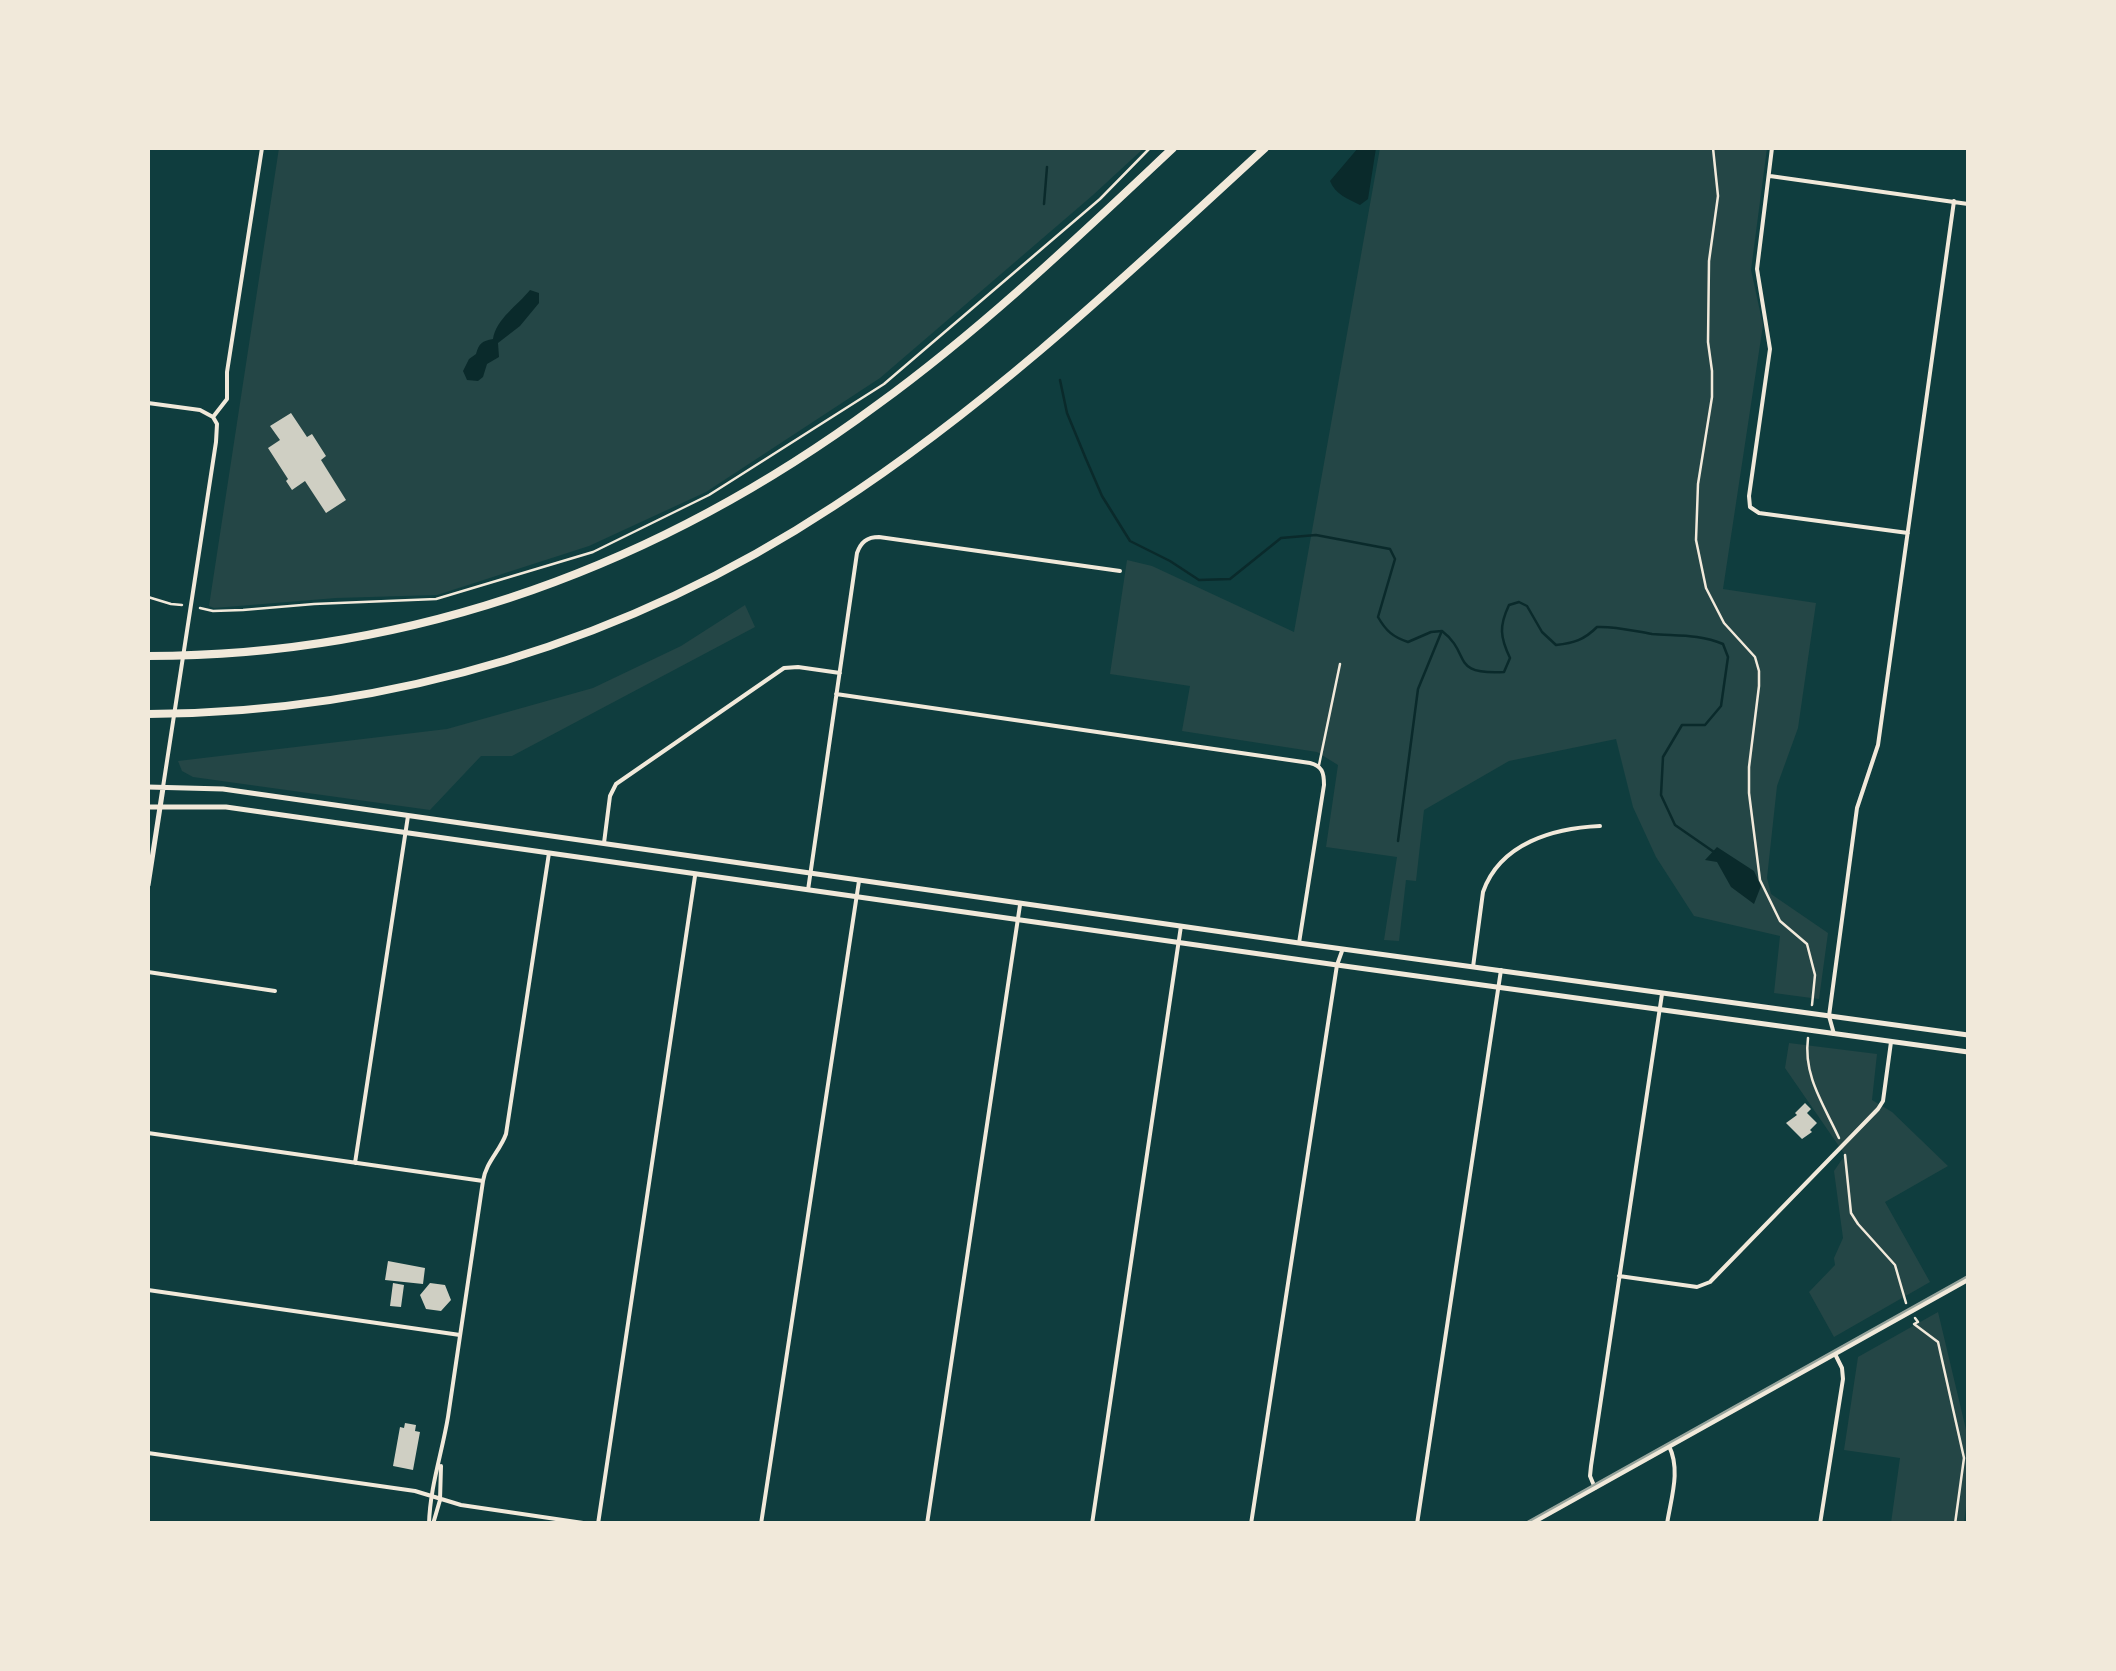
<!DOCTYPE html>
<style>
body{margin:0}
#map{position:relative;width:2116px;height:1671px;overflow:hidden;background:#0f3d3e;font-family:"Alegreya Sans",sans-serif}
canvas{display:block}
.frame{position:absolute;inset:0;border:150px solid #f1e9da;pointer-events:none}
</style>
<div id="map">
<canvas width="2116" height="1671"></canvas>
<div class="frame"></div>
</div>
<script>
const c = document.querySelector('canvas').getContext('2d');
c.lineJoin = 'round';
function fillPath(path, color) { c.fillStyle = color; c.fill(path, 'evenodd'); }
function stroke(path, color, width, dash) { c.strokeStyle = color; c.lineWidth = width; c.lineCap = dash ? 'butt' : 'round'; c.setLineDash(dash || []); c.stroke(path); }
const green = new Path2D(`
 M279,148H1144L1093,195L880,378L706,492L589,546L437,595L336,598L214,608L209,606Z
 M1380,148H1767L1751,270L1763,325L1723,589L1816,603L1798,728L1777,786L1767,878L1771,894L1828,933L1819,999L1774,993L1780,936L1694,916L1656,857L1633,807L1616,739L1509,761L1424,810L1416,881L1406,880L1399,941L1384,940L1397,857L1326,847L1338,765L1317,752L1182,731L1190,686L1110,674L1127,560L1152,566L1294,632Z
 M745,605L755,627L512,756H481L430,810L193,777L182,771L178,761L447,729L593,688L681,646Z
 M1789,1043L1877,1054L1872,1100L1892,1112L1948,1166L1885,1202L1930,1282L1834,1337L1809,1292L1835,1265L1834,1258L1843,1238L1834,1171L1845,1155L1785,1068Z
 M1938,1312L1968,1438V1490L1964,1523H1891L1900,1458L1844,1450L1858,1357Z`);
const water = new Path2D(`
 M1358,148H1376L1368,199L1360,205C1348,199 1335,194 1330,181Z
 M530,290L539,293V303L520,326L498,343L499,357L487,364L483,377L478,381L467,380L463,371L469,359L476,354C479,343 482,341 493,339C496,319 518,305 530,290Z
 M1717,847L1754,871L1761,886L1754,904L1731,887L1717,862L1705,860Z`);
const stream = new Path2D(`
 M1044,204L1047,167
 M1060,380L1067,413L1086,459L1102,496L1130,541L1170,561L1199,580L1230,579L1281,538L1316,535L1390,549L1395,559L1378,617C1386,631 1393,637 1408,642L1431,632L1442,631C1472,654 1449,675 1504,672L1510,658C1500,637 1499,626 1509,605L1519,602L1527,606L1542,632L1556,645C1574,643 1584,640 1597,627C1615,626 1633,631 1652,634C1677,636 1700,634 1723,644L1728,657L1721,706L1705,725H1682L1663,757L1661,795L1675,825L1714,852
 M1398,841L1418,689L1441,633`);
const building = new Path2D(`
 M291,413L307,437L312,434L326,456L321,460L346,500L326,513L305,481L292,490L286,481L288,479L268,448L280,440L270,426Z
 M1805,1103L1811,1109L1807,1113L1817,1123L1810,1130L1812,1132L1802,1139L1786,1123L1797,1115L1795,1113Z
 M388,1261L425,1268L423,1284L385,1280Z
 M393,1283L404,1285L401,1307L390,1306Z
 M430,1283L445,1285L451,1300L441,1311L426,1309L420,1295Z
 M405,1423L416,1425L415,1431L420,1432L413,1470L393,1466L400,1427L404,1428Z`);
const path = new Path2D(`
 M1713,148L1718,196L1709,261L1708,342L1712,371V397L1698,484L1696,540L1706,588L1724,623L1755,657L1759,671V686L1749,767V793L1760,880L1780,921L1807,944L1815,975L1812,1005
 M148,597L171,604L182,605
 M200,608L213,611L243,610L314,604L436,599L593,552L709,495L884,384L1100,199L1150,148
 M1808,1038C1803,1076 1824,1105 1839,1138
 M1845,1155L1851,1213L1858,1224L1895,1265L1906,1303
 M1915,1318L1918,1322L1914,1324L1938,1342L1964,1458L1955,1524`);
const service = new Path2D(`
 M1319,765L1340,664`);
const minor = new Path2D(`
 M1772,148L1757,269L1770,349L1749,496L1750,507L1759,513L1908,533
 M1770,176L1968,204
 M148,403L200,410L213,417
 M213,417L227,399V372L262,148
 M836,694L1310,763C1322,766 1324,772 1324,785L1299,943
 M163,787L216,442L217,424L213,417
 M604,843L610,796L616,784L784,668L798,667L840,673
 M808,890L857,553C861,542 867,537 879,537L1120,571
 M1473,967L1483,892C1500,843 1554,828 1600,826
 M148,972L275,991
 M1834,1034L1829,1016L1857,808L1878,745L1954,201
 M148,1133L483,1181
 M355,1163L408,816
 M1619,1276L1697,1287L1710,1282L1878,1109L1883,1101L1891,1042
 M148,1290L460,1335
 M148,1453L415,1491L461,1505L590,1524
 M1595,1488L1590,1476L1591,1466L1662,994
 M429,1524C430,1487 442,1453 448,1417C460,1339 471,1260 483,1181C486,1162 500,1151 506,1134L549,853
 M433,1524L440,1500L441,1466
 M598,1524L695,876
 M761,1524L859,881
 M927,1524L1020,905
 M1092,1524L1181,926
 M1251,1524L1337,965L1342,951
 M1417,1524L1501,970
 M1667,1524C1671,1498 1681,1470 1669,1446
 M1820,1524L1843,1379L1842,1368L1835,1354`);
const tertiary = new Path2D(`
 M148,787L223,789L1299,943L1968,1035
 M148,807H226L1337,965L1968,1052
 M148,885L163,788`);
const primary = new Path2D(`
 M1529,1524L1968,1279`);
const motorway = new Path2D(`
 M148,656C416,656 662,564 877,405C983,328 1078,237 1173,148
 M148,714C393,713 629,641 834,506C991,404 1128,274 1265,148`);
const tram = new Path2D(`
 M1524,1524L1968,1276`);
fillPath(green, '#244646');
fillPath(water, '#0a2a2b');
stroke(stream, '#0a2a2b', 2.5);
fillPath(building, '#cfcfc3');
stroke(path, '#f1e9da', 2.5);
stroke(service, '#f1e9da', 2.5);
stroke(minor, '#f1e9da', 4);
stroke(tertiary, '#f1e9da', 5);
stroke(primary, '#f1e9da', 6);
stroke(motorway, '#f1e9da', 8);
stroke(tram, '#97a49c', 2.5);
</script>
